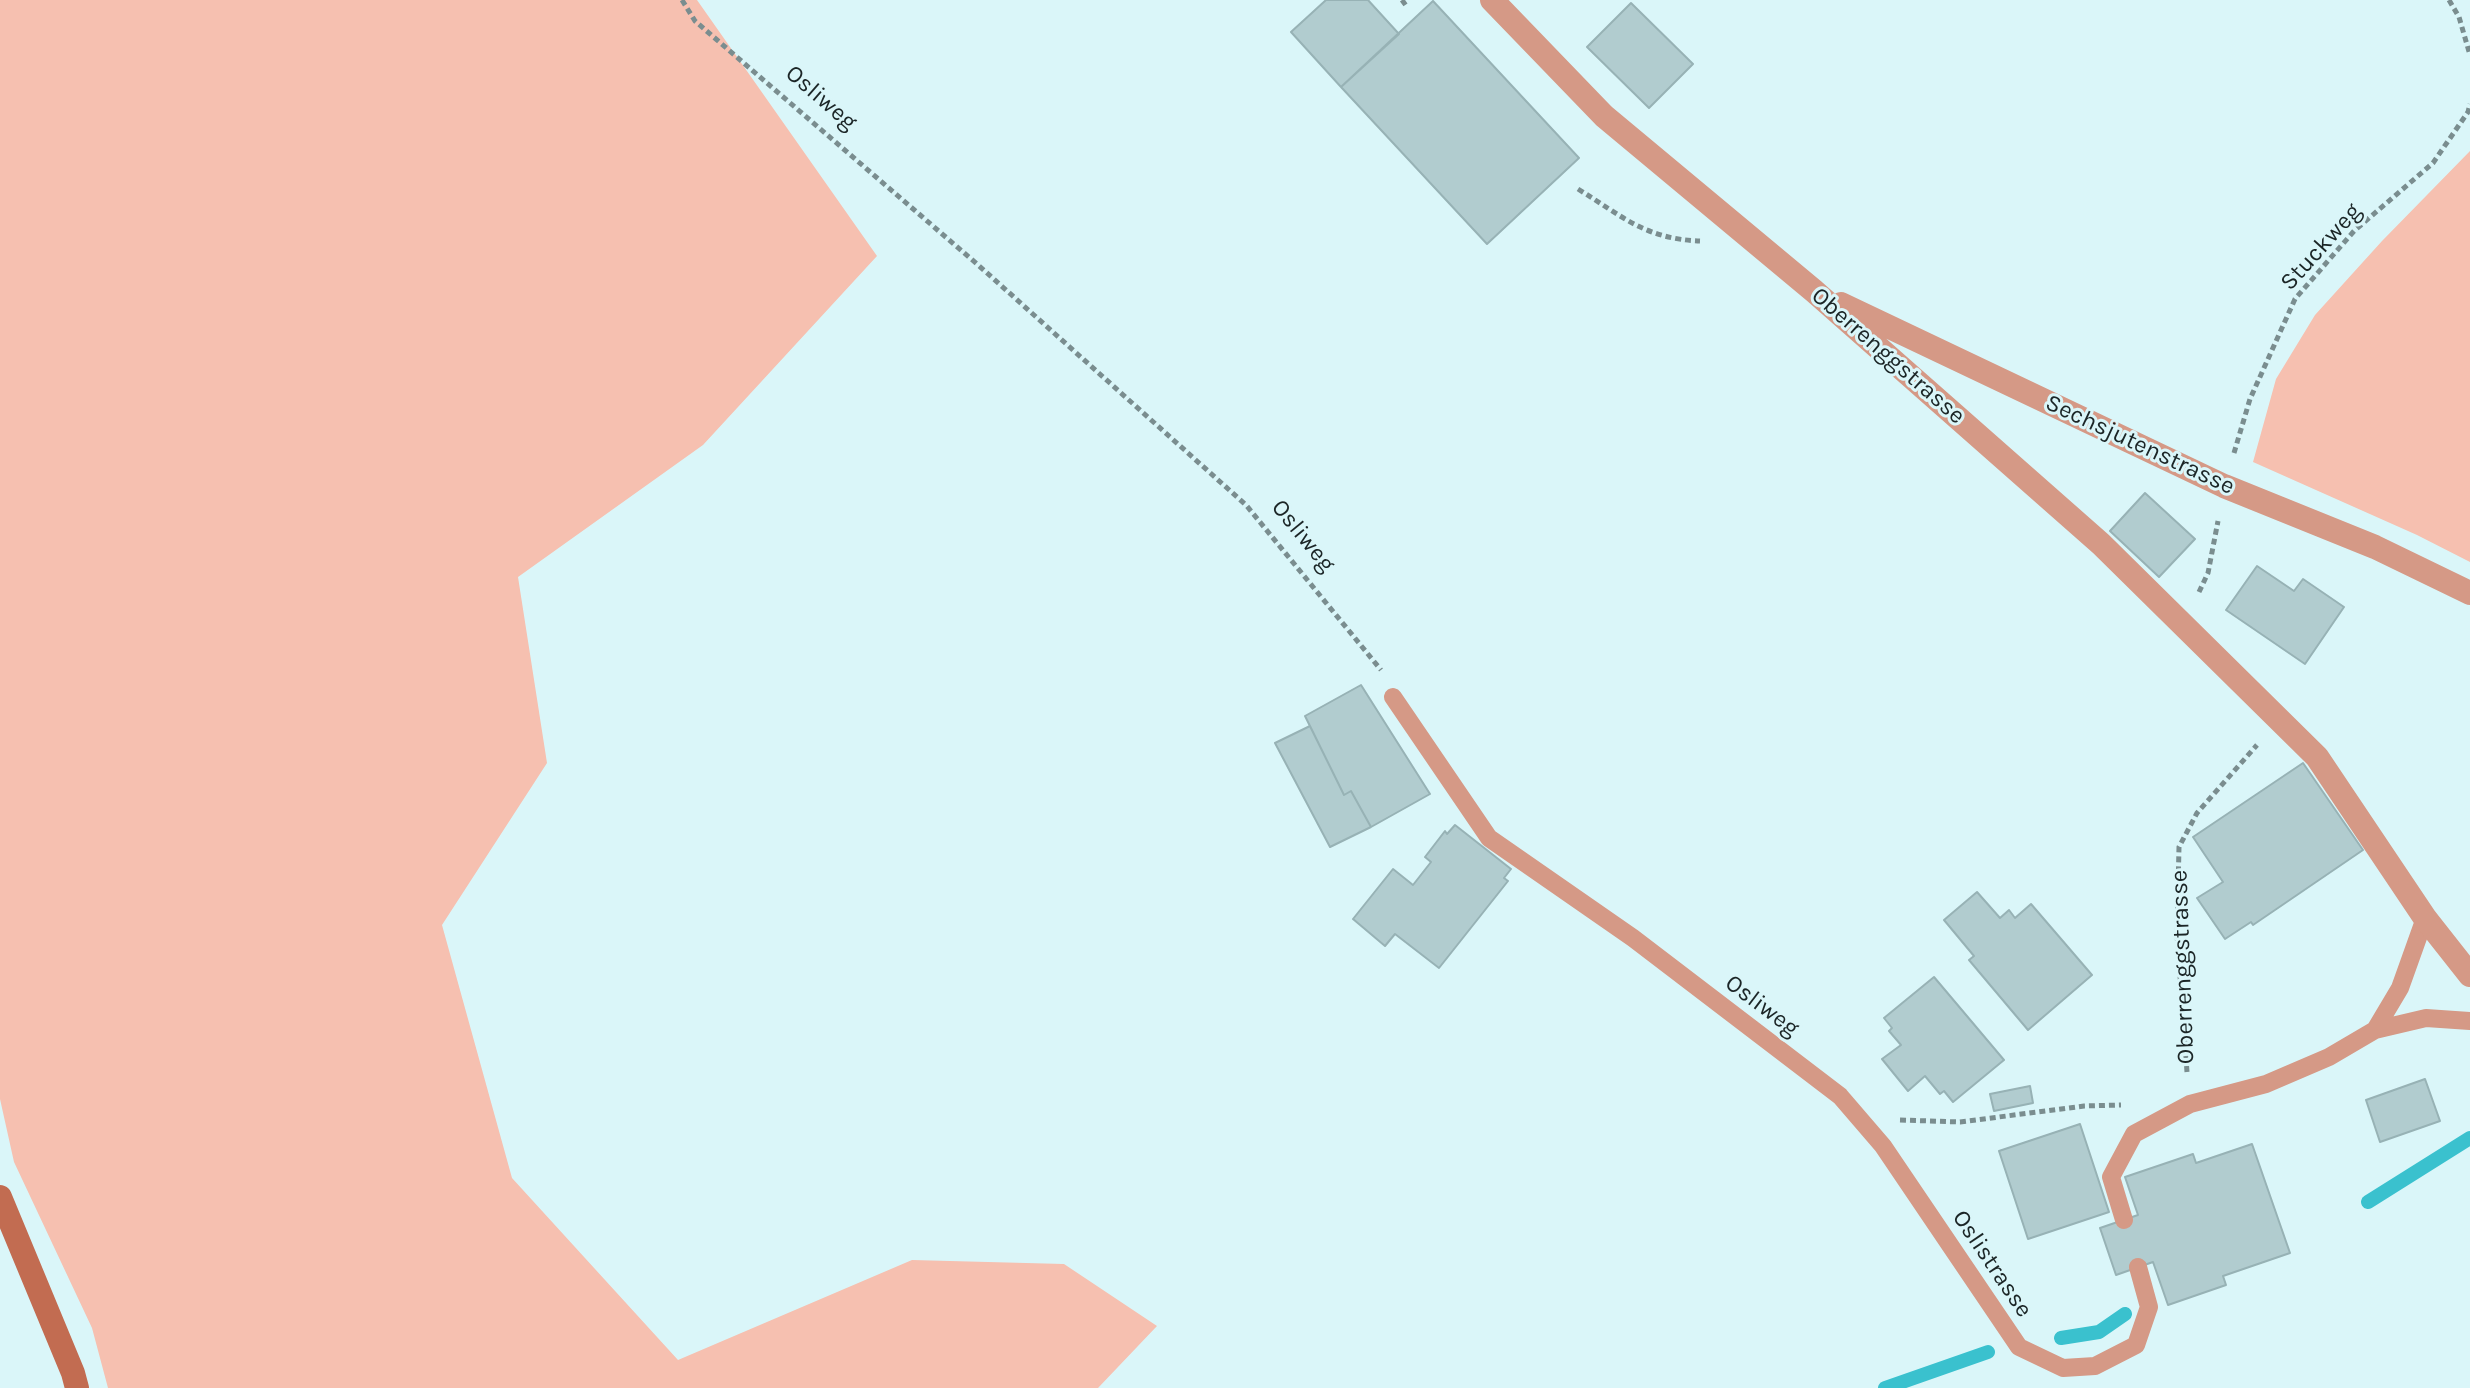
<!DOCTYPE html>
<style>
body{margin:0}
canvas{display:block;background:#daf6f9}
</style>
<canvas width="2470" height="1388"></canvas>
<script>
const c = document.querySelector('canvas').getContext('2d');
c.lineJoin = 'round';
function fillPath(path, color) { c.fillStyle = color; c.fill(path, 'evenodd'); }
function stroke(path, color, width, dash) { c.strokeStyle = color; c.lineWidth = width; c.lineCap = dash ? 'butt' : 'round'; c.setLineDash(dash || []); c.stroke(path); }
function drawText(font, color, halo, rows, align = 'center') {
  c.font = font + ' Karla,sans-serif'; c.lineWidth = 6; c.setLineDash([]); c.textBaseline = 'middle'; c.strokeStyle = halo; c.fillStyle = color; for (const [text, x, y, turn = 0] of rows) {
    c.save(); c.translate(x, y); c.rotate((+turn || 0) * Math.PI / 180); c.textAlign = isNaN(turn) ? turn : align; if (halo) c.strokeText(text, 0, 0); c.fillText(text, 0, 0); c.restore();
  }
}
const green = new Path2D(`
 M0,0H697L877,256L703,445L518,577L547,763L442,925L512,1178L678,1360L912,1260L1064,1264L1157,1326L1098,1388H108L92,1328L14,1162L0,1099Z
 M2470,151V562L2417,535L2253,462L2276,379L2315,315L2382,241Z`);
const stream = new Path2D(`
 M2368,1202L2470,1138
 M2061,1338L2099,1332L2125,1314
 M1885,1388L1988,1352`);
const building = new Path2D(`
 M1326,0H1368L1399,34L1341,87L1291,32Z
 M1433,1L1579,158L1487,244L1341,87Z
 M1631,3L1693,64L1649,108L1587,47Z
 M2145,493L2195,539L2159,577L2110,531Z
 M2257,566L2294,591L2303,579L2344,607L2305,664L2226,610Z
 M1361,685L1430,794L1371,827L1351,791L1344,795L1305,716Z
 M1310,726L1344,795L1351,791L1371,827L1330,847L1275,743Z
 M2303,763L2363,850L2253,925L2251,922L2225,939L2197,898L2223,882L2193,837Z
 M1455,825L1511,869L1504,878L1508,881L1439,968L1395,934L1385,946L1353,919L1393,869L1413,885L1431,862L1425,857L1445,831L1447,834Z
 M1977,892L2000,918L2009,910L2015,918L2031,904L2092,975L2028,1030L1969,960L1974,956L1944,920Z
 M1934,977L2004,1060L1953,1102L1944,1091L1940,1094L1925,1076L1908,1091L1882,1059L1901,1045L1889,1031L1892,1028L1884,1018Z
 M2425,1079L2440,1121L2380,1142L2366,1100Z
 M2030,1086L2033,1103L1994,1111L1990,1094Z
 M2080,1124L2109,1212L2028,1239L1999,1151Z
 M2252,1144L2290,1253L2223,1276L2226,1285L2168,1305L2153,1262L2116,1275L2100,1228L2138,1215L2125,1177L2193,1154L2196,1163Z`);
const path = new Path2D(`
 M682,0L695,21L977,264L1246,505L1381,670
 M1402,0L1407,7
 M2449,0L2459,17L2470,55
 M1578,189C1622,216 1645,239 1700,241
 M2234,453L2250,399L2295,299L2354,231L2433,163L2468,112L2470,104
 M2199,592L2208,573L2218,521
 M2187,1072L2177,934L2179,847L2197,813L2257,745
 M1900,1120L1960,1122L2084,1106L2121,1105`);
const service = new Path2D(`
 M1393,697L1489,838L1633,938L1840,1096L1883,1146L2019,1347L2063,1368L2095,1366L2136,1345L2149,1307L2138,1267
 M2375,1030L2426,1018L2470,1021
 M2124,1220L2111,1177L2134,1134L2190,1104L2266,1084L2329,1057L2375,1030L2400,988L2425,918`);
const minor = new Path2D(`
 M1492,0L1604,116L1814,291L2101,544L2317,757L2425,918L2470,975
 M1841,304L2224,486L2375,547L2470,593`);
const secondary = new Path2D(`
 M0,1197L73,1373L77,1388`);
const streetNames = [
 ["Osliweg",821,98,41],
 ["Stuckweg",2321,247,-48],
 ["Oberrenggstrasse",1888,356,41],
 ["Sechsjutenstrasse",2140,445,25],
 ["Osliweg",1303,536,51],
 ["Oberrenggstrasse",2183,967,-92],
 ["Osliweg",1762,1006,37],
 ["Oslistrasse",1992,1264,56]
];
fillPath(green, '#f6c0b0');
stroke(stream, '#3ac1ce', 14);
fillPath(building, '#b1cccf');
stroke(building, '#97b2b5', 2);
stroke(path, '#7a8d8f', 5, [6, 4]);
stroke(service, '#d59986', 18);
stroke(minor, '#d59986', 24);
stroke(secondary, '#c26c51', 24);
drawText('24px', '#1b2526', '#daf6f9', streetNames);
</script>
